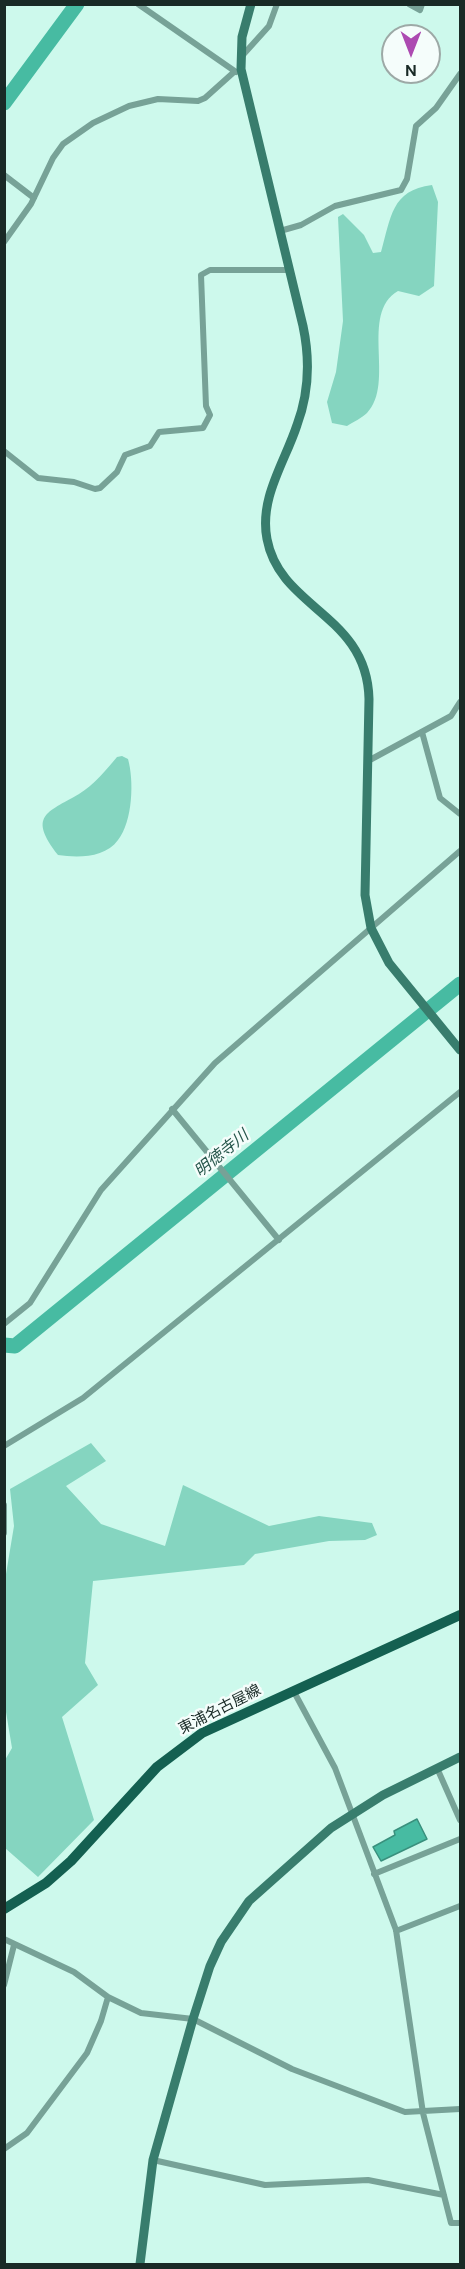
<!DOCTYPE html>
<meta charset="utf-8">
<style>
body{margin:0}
#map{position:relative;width:465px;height:2269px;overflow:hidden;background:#cdf9ec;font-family:"DM Sans",sans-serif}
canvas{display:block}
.frame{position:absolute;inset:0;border:6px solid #192a26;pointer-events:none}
.north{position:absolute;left:381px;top:24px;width:60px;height:60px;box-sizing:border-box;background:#f5fdfb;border:2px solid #9da9a6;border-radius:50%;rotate:180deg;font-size:16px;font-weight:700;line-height:24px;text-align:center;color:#192a26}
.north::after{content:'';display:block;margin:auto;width:21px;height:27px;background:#ac4ab1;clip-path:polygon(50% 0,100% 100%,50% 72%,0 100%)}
</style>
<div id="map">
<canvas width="465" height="2269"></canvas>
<div class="frame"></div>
<div class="north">N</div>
</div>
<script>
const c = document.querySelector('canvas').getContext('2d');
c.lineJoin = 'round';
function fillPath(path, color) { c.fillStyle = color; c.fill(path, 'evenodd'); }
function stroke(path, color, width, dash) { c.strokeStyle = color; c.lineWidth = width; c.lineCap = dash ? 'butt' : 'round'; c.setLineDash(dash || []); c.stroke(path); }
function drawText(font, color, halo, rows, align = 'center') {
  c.font = font + ' "DM Sans","Noto Sans JP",sans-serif'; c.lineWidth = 5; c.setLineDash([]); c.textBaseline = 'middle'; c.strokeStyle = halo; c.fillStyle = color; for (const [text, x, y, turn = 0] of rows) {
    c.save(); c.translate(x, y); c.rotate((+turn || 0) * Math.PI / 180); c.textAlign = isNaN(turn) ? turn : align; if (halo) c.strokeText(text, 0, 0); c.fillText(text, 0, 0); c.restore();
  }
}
const green = new Path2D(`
 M432,185L438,202L434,286L419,296L398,291C359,314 396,383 367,413C362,418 353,422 347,426L332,423L327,402L336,372L343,321L338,217L343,214L364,235L373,253L381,252C391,218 391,190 432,185Z
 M122,756L128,759C134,780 133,821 118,840C105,858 78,858 58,855C28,816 46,813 79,794C94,785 106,770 117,757Z
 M91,1443L106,1461L66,1486L101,1524L165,1546L183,1485L269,1526L319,1516L372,1523L377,1535L365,1540L329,1541L255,1554L244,1565L93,1581L85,1663L98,1685L62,1717L94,1820L38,1877L5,1848V1760L12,1748L4,1700L5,1580L14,1526L10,1489Z`);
const water = new Path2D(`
 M417,1819L427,1839L381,1861L373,1847L395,1835L394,1831Z`);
const river = new Path2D(`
 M4,103L77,4
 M4,1345L15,1346L460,984`);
const street = new Path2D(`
 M138,4L236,72
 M409,4L420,10L422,4
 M242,56L269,26L277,4
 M4,175L34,198
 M280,231L301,225L335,206L401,190L407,179L416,126L436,108L460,74
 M4,242L31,204L53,158L63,144L93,123L129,106L158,99L198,101L205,98L234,72
 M4,451L38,478L74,482L95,489L100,488L117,472L125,455L150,446L159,432L203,428L210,415L206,406L201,275L210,270H290
 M422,732L440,798L460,814
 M368,761L451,716L460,702
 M172,1109L279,1240
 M4,1324L30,1303L101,1190L215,1063L460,851
 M4,1446L83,1398L460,1092
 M4,1505V1533
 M293,1690L335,1768L396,1930L423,2113L451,2223H460
 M437,1768L460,1820
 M374,1874L460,1839
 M396,1931L460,1906
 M4,1939L74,1972L108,1997L141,2013L193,2019L292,2069L405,2112L460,2109
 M4,1985L14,1945
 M4,2149L27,2133L87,2053L101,2021L108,1997
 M153,2160L265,2185L368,2180L444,2195`);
const secondary = new Path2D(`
 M251,4L242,37L241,69L303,326C310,359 309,393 297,425C285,462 259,498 267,539C280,609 367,614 369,699L365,895L371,928L389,963L460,1050
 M140,2264L153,2160L193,2019L210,1966L221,1942L249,1901L331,1828L383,1795L460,1757`);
const primary = new Path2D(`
 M4,1909L46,1883L71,1861L157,1767L202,1733L460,1615`);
const streetNames = [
 ["東浦名古屋線",220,1710,-27]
];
const waterNames = [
 ["明徳寺川",222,1154,-39]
];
fillPath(green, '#85d5c0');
fillPath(water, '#47bba2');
stroke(water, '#39907d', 1.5);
stroke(river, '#47bba2', 15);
stroke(street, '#77a297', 6);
stroke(secondary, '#387d6d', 9);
stroke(primary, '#146051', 10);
drawText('15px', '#192a26', '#f5fdfb', streetNames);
drawText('italic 16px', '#26564b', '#f5fdfb', waterNames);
</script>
